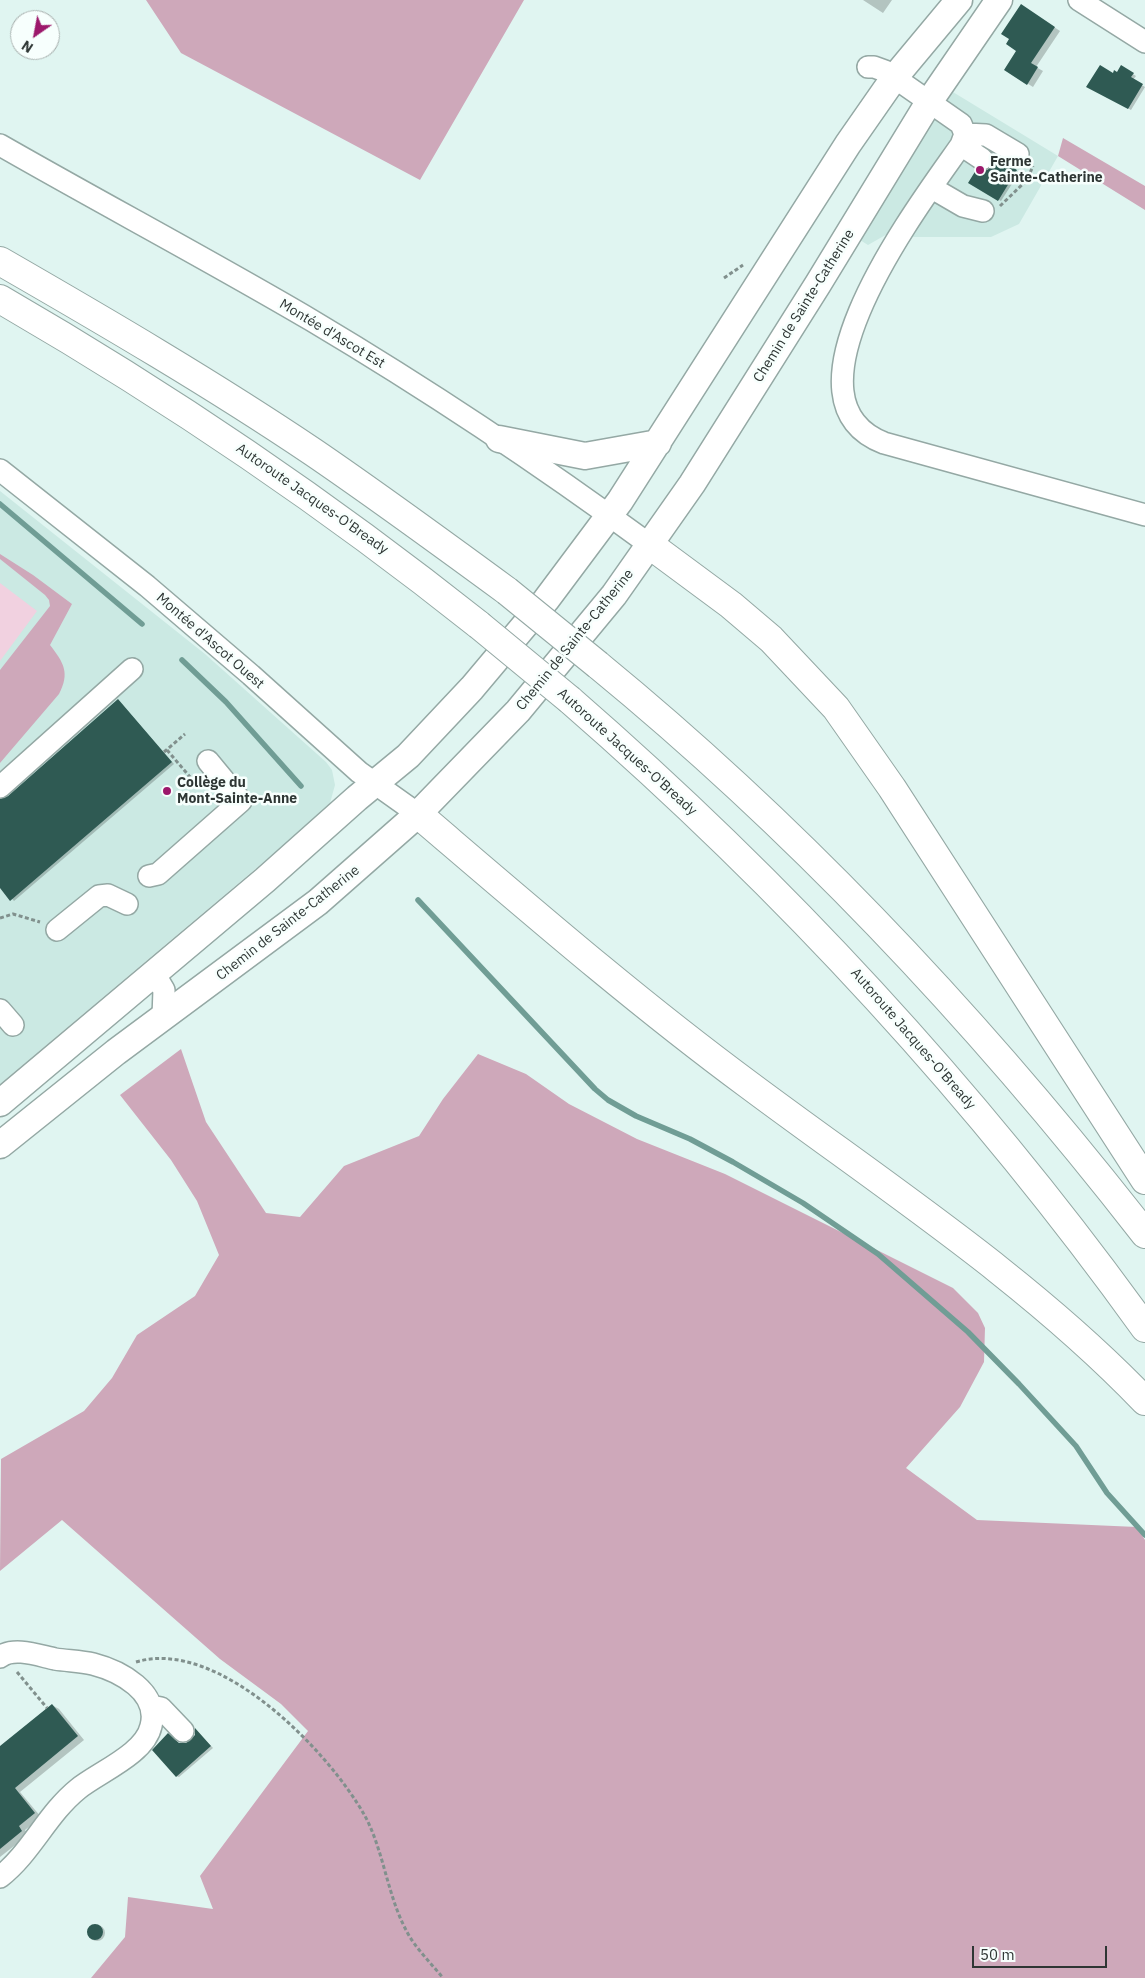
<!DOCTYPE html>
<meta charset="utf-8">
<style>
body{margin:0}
#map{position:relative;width:1145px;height:1978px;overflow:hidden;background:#e0f5f1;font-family:"IBM Plex Sans",sans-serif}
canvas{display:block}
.north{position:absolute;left:10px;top:10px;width:50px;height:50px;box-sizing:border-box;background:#f7fffd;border:1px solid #a7afad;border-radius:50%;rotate:213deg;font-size:14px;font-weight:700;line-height:20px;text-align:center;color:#2e3634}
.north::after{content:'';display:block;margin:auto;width:18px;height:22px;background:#9c186b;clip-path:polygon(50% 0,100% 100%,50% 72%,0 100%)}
.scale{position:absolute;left:972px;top:1946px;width:135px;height:22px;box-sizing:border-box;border:2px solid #2e3634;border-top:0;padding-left:6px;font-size:15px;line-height:18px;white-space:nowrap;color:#2e3634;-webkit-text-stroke:4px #f7fffd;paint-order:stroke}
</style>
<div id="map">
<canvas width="1145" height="1978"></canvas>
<div class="north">N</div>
<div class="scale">50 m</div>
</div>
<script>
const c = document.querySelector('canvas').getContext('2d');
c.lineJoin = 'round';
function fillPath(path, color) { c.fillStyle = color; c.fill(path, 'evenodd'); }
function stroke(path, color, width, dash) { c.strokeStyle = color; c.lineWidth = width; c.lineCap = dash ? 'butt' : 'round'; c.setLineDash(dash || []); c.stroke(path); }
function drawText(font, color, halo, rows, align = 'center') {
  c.font = font + ' "IBM Plex Sans",sans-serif'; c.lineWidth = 5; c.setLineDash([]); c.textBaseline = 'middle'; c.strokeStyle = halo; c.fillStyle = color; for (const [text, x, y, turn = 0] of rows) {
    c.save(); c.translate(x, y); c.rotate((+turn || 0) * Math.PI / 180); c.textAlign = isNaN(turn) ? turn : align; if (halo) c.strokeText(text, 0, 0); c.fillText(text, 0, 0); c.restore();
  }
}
const built = new Path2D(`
 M948,89L1058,156L1019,224L991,237H909L896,229L868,245L860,240Z
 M0,491L205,654L326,762L332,770L335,785L330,803L304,828L0,1084Z`);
const green = new Path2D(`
 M0,583L37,611L0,661Z`);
const forest = new Path2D(`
 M146,0H524L420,180L181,53Z
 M1063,138L1145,186V210L1058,156Z
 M0,554L33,575L72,604L50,645C64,663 70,673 59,694L0,763V670L50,606L49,600L45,595L0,559Z
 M181,1049L206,1122L266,1213L300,1217L344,1166L419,1136L443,1099L478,1054L526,1074L569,1104L637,1139L725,1174L953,1288L978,1313L985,1328L984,1362L960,1407L906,1468L977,1520L1137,1527L1145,1540V1978H91L125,1937L128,1897L213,1909L200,1876L308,1731L281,1704L220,1659L62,1520L0,1571L1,1459L84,1411L112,1378L137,1335L195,1296L219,1255L197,1201L171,1160L120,1095Z`);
const shadow = new Path2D(`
 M863,0H892L883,13Z
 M1027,9L1060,31L1036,67L1043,71L1033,87L1006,70L1018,51Z
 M1122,67L1136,76L1133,80L1145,87L1131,110L1088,86L1118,74Z
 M995,158L1019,173L1001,201L969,182L993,167Z
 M118,700L174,764L14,901L0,886V799L9,797Z
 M52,1705L59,1709L84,1740L20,1792L41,1817L25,1830L28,1835L0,1857V1748Z
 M196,1730L213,1748L179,1777L176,1776L180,1744H187L196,1736Z
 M89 1933a8 8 0 1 1 16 0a8 8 0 1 1-16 0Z`);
const stream = new Path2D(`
 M0,504L142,624
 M182,660L226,702L301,786
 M418,900L595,1089L608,1100L636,1116L690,1139L733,1162L803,1203L878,1254L968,1332L1019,1384L1076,1446L1107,1493L1145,1535`);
const building = new Path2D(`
 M1021,4L1055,27L1031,63L1038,67L1027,85L1004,70L1016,51L1006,44L1009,39L1001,34Z
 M1100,65L1113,73L1114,70L1117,72L1121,65L1134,73L1131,77L1143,84L1128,109L1086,87Z
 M994,156L1017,170L998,201L968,183L976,170H987L992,166Z
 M118,699L172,762L10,901L0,888V799L8,796Z
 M52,1704L78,1736L15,1788L35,1813L19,1826L22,1831L0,1849V1746Z
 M195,1728L211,1746L176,1777L152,1750L168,1733L179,1743H186L195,1735Z
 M87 1932a8 8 0 1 1 16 0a8 8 0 1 1-16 0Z`);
const path = new Path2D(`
 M1000,206L1027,180L1033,166
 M724,278L743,265
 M167,750L190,777
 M164,752L185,734
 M0,918L13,914L40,922
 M136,1662C218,1637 328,1750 365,1816C384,1852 387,1894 406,1930C415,1948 431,1963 443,1978
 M17,1672L47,1708`);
const minor = new Path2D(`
 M1079,0L1145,42
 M868,67H874L885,71L961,124L965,134L961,145C922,201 770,399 884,443L1145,515
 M965,134L986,135L1018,154
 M0,145C103,204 209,260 311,320C427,389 541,465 650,545
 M961,145L982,159
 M932,188L963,206L983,211
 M0,470L147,586L251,675L359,772L418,814
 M0,787L132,669
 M149,876L158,874L241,801L208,761
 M57,930L99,896L108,895L127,904
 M154,973L164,990L163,1017
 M0,1010L13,1025
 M0,1657C14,1646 40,1656 55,1659C68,1661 81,1661 93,1664C120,1671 160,1692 151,1726C145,1754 99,1772 78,1789C47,1814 31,1853 0,1877
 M151,1706L161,1708L183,1731`);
const major = new Path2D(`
 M499,439L585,456L658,443
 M0,1103L265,880L357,798L408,756L472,688L546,600L620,501L848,144L894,78L959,0
 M0,1145L116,1052L318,902L418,814L518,711L614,595L692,484L818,284L929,102L999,0`);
const highway = new Path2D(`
 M0,261C106,322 212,384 313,452C379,497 443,544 507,591
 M0,299C168,396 327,504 479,625
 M650,545L731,605L771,639L836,708L892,788L1145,1180
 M598,665C803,833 983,1026 1145,1234
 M570,700C785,887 978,1096 1145,1328
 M418,814C527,907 634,1000 749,1085C883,1185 1029,1280 1145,1401`);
const highwayBridge = new Path2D(`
 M507,591L598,665
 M479,625L570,700`);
const markers = [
 [980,170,5,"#9c186b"],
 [167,791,5,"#9c186b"]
];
const poiNames = [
 ["Ferme",990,162],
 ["Sainte-Catherine",990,178],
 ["Collège du",177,783],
 ["Mont-Sainte-Anne",177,799]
];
const streetNames = [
 ["Chemin de Sainte-Catherine",804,306,-58],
 ["Montée d'Ascot Est",332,334,31],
 ["Autoroute Jacques-O'Bready",312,499,35],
 ["Chemin de Sainte-Catherine",575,640,-51],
 ["Montée d'Ascot Ouest",210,641,41],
 ["Autoroute Jacques-O'Bready",627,752,42],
 ["Chemin de Sainte-Catherine",288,923,-38],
 ["Autoroute Jacques-O'Bready",913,1039,49]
];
fillPath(built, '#cbe9e3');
fillPath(green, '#f1d1e0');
fillPath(forest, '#cea8ba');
fillPath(shadow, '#0003');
stroke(stream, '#709d95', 5.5);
fillPath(building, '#2f5a53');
stroke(minor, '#94a8a4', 24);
stroke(major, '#94a8a4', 29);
stroke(highway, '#94a8a4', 30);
stroke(path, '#81908d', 3, [4, 2.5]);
stroke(minor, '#fff', 21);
stroke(major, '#fff', 26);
stroke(highway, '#fff', 28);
stroke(highwayBridge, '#94a8a4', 30, []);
stroke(highwayBridge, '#fff', 28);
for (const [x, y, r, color] of markers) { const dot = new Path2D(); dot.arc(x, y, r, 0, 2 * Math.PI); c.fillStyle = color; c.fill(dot); stroke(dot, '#f7fffd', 2); }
drawText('bold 14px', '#2e3634', '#f7fffd', poiNames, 'left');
drawText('14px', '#2e3634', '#f7fffd', streetNames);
</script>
